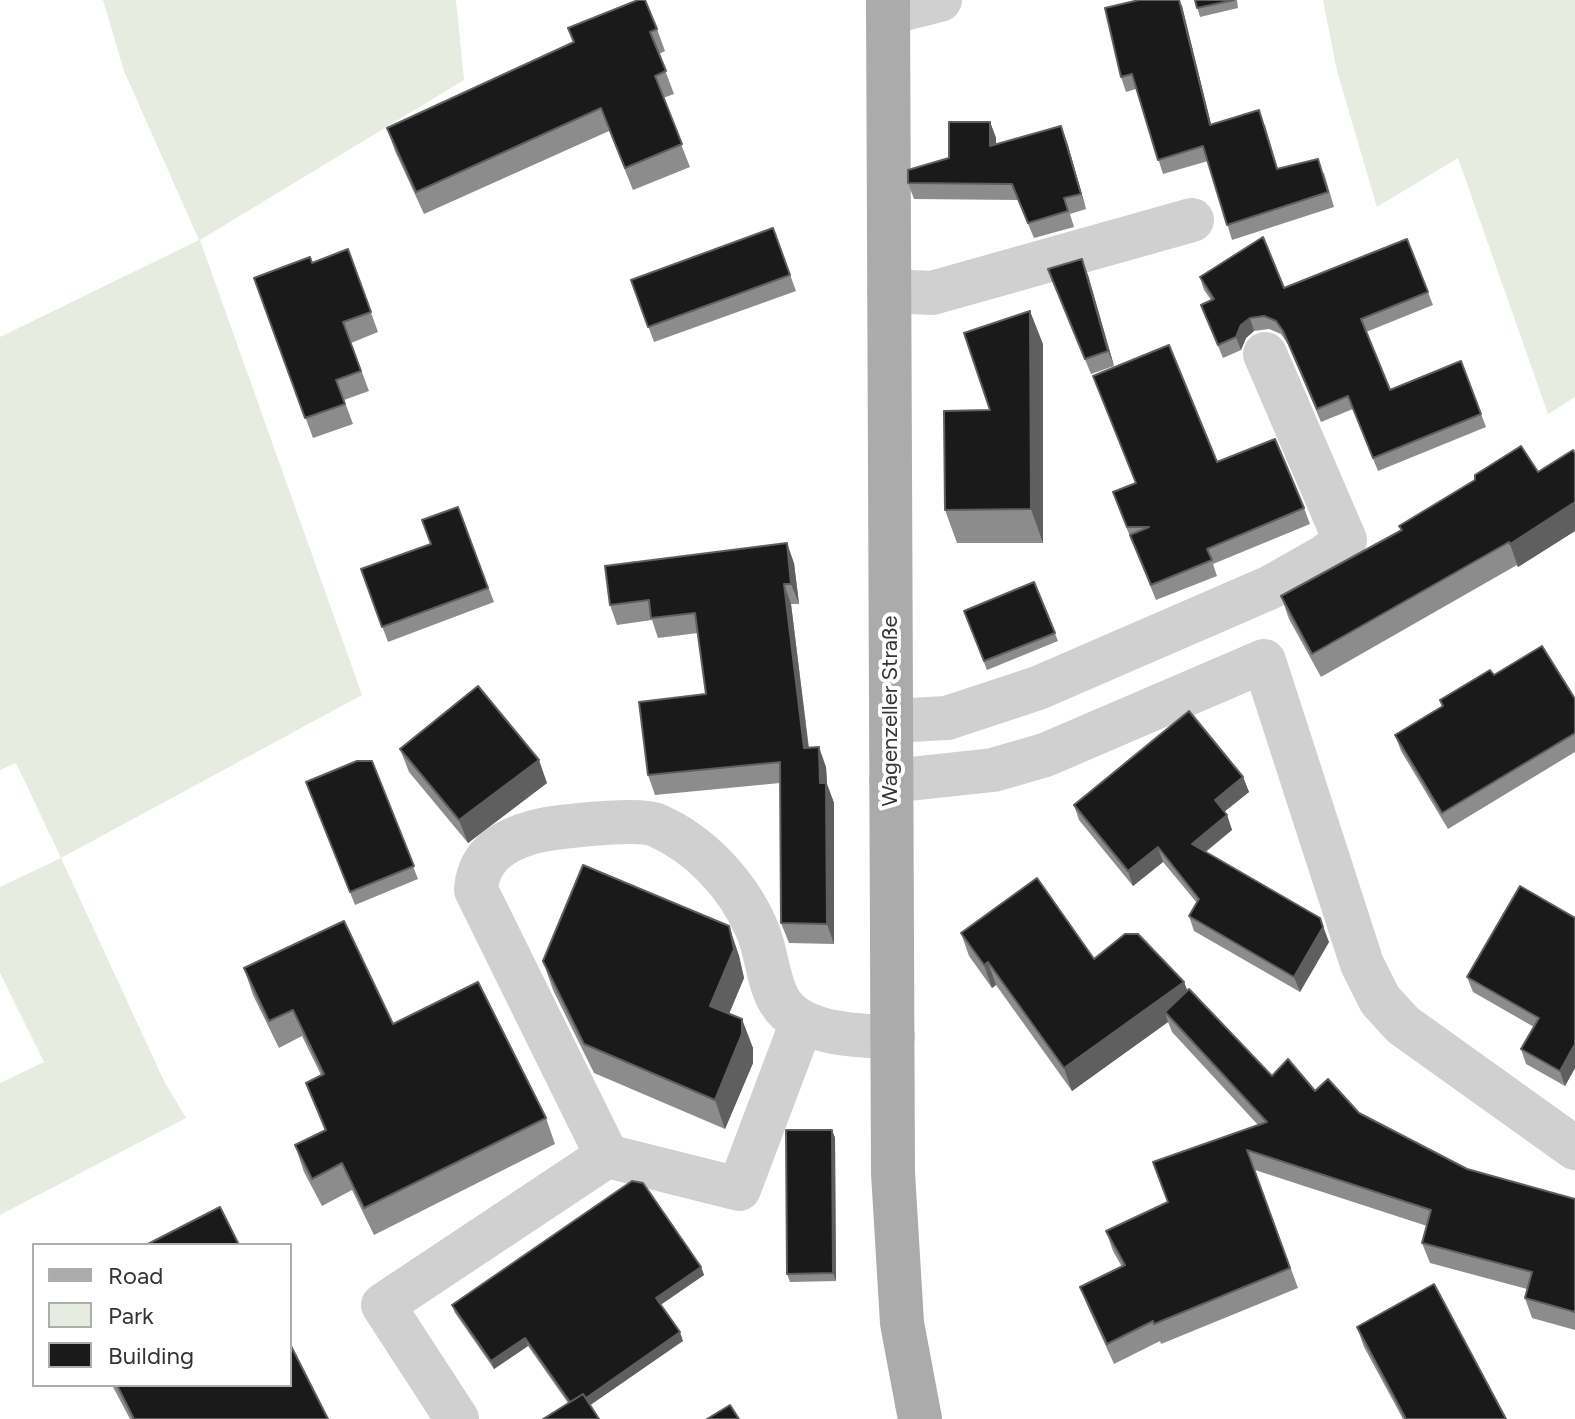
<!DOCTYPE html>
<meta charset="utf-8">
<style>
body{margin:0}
#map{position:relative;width:1575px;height:1419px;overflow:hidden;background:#fff;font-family:Figtree,sans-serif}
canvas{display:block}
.legend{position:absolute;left:32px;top:1243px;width:260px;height:144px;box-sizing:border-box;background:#fff;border:2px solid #adadad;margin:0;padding:10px 14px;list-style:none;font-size:24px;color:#333}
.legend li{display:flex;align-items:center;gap:16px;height:40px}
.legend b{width:40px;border:2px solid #adadad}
</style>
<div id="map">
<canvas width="1575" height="1419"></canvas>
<ul class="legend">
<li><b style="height:10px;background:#ababab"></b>Road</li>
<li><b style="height:22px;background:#e6ecdf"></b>Park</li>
<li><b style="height:22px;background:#1a1a1a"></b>Building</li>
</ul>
</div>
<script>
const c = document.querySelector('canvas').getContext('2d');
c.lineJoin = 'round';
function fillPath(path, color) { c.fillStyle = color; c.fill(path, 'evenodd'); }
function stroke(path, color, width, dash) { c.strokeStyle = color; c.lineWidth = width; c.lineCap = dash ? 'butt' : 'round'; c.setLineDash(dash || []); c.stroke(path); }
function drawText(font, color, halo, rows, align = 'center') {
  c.font = font + ' Figtree,sans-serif'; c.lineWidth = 8; c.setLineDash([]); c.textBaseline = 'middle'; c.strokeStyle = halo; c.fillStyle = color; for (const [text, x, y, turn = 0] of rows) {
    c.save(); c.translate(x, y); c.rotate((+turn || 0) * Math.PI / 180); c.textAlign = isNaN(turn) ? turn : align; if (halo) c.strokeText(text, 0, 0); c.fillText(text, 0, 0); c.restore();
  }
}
const green = new Path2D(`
 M103,0H456L464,80L200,240L362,695L61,858L164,1081L186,1118L0,1215V1083L44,1062L0,973V887L61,858L16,763L0,770V337L199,240L124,71Z
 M1323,0H1575V397L1548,414L1458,158L1377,207L1337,71Z`);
const minor = new Path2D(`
 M888,13L940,0
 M889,291L932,293L1192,220
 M891,721L947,718L1038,688L1271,587L1324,557L1345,540L1265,354
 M891,781L993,770L1045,755L1264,661L1362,964L1380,1000L1403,1025L1575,1148
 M802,1022L739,1189L607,1156L476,890C478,858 500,842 530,833C549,827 639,817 656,825C700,844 737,884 756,927C767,950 767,981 780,1002C801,1035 858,1036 893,1037
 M457,1419L383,1305L607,1156`);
const major = new Path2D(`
 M888,0L893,1173L902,1323L920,1419`);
const wall = new Path2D(`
 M1195,0H1237L1238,8L1200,17Z
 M1182,6L1211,125H1265L1278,169L1324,173L1334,207L1232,240L1208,161L1163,174L1136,89L1126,92L1121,77Z
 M657,29L665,51L659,54L674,94L663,98L690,167L633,190L609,131L424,214L395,151L387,128Z
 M990,122L996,138V145L1067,142L1086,209L1070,214L1074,227L1034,238L1018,200L914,199L908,183L949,158Z
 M773,228L796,291L654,342L631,280Z
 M1407,239L1433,305L1366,332L1390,390L1461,361L1486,427L1378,471L1353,409L1321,422L1288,344L1281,334L1269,329L1254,331L1246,338L1241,350L1223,358L1201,305L1211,300L1204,290L1200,277L1284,288Z
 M348,249L378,332L351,343L369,391L344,400L353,424L313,438L254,278L312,263Z
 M1048,269L1088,275L1114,366L1091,374Z
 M1043,344V543H957L945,510L990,410Z
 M1093,376L1217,462L1304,508L1310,524L1213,564L1217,576L1156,600L1118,507L1136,483Z
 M1575,454V531L1518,567L1517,565L1321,677L1289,619L1281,596L1401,531L1399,526L1538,472Z
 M458,507L494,602L388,642L361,569L431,544Z
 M794,563L799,604H791L809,748L826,767L827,784L834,803V944L789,943L781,923L780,783L655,795L648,775L706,694L698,633L658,638L652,620L617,625L610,605Z
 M1034,582L1058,641L987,670L964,611Z
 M1494,675L1575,699V752L1448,829L1401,751L1395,735L1442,706L1440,700Z
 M400,749L547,783L468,843L409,772Z
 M372,761L418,879L355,905L306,782Z
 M1243,777L1249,792L1224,812L1227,815L1232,830L1206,852L1329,942L1300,992L1194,931L1189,916L1197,903L1163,862L1133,886L1079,820L1074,805Z
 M1575,918V1068L1565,1086L1526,1064L1521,1049L1534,1027L1473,992L1467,977Z
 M729,926L739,956L744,978L729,1014L753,1048V1063L725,1129L594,1073L553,990L543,961Z
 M961,933L1094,959L1184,982L1187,990L1272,1076L1315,1091L1467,1169L1575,1199V1330L1532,1318L1525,1298L1527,1289L1430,1263L1422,1243L1427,1226L1255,1170L1298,1288L1161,1344L1160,1341L1114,1364L1088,1307L1080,1287L1122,1267L1113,1251L1106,1231L1168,1202L1258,1125L1172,1032L1168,1022L1072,1091L996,985L992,988L969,956Z
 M244,968L393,1024L546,1118L555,1144L374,1235L352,1190L322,1206L304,1172L295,1145L325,1131L306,1083L321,1075L302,1036L279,1048L253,995Z
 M832,1130L835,1138L836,1281L790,1282L787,1274Z
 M701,1267L704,1275L660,1305L683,1341L568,1403L528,1346L494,1369L455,1313L452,1305Z
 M1357,1327L1506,1419H1403L1364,1347Z
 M112,1385H290L328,1419H130Z`);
const shadedWall = new Path2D(`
 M1179,0L1182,6L1215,140L1210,125Z
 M990,122L996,138V162L990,146Z
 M1061,126L1067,142L1086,209L1081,194Z
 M1082,259L1088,275L1114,366L1108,351Z
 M1030,311L1043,344V543L1031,509Z
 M1250,318L1254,331L1246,338L1241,350L1236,337L1241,325Z
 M1575,502V531L1518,567L1510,544Z
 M787,543L794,563L799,604L791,584Z
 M784,584L791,604L811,768L804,748Z
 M819,747L826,767L827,784L834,803V944L827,924Z
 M539,760L547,783L468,843L459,820Z
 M1243,777L1249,792L1220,815L1215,800Z
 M1227,815L1232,830L1197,858L1192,844Z
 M1158,847L1163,862L1133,886L1128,871Z
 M1320,918L1329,942L1300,992L1294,977Z
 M729,926L739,956L744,978L720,1035L710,1006Z
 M988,962L996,985L992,988L984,965Z
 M1184,982L1193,1005L1165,1012L1168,1022L1072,1091L1064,1068Z
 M742,1019L753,1048V1063L725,1129L715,1100Z
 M1575,1044V1068L1565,1086L1560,1071Z
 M832,1130L835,1138L836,1281L833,1273Z
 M701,1267L704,1275L659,1306L656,1298Z
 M680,1332L683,1341L576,1415L574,1407Z
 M525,1338L528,1346L494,1369L491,1361Z`);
const building = new Path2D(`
 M638,0H645L657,29L650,32L666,71L655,76L682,144L625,168L601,108L416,192L387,128L574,42L568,28Z
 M1139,0H1179L1210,125L1259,110L1277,169L1318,159L1328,192L1227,225L1203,146L1158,160L1132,74L1121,77L1105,8Z
 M1195,0H1234L1197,8Z
 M949,122H990V146L1061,126L1081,194L1064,198L1068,211L1028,223L1012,184L908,183V170L949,158Z
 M773,228L790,275L648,327L631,280Z
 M1263,237L1284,288L1407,239L1428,292L1361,319L1390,390L1461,361L1481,414L1373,458L1348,396L1317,409L1283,331L1276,321L1264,316L1250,318L1241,325L1236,337L1218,345L1201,305L1214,299L1200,277Z
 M348,249L371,312L343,322L361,371L336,380L345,404L305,418L254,278L310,257L312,263Z
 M1082,259L1108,351L1085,359L1048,269Z
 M1030,311L1031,509L945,510L944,411L990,410L964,333Z
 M1169,345L1217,462L1275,439L1304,508L1207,549L1212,560L1151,585L1130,535L1149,527H1127L1113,492L1136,483L1093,376Z
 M1521,446L1538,472L1573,450L1575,454V502L1510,544L1509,542L1312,654L1281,596L1402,530L1399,526L1475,480V475Z
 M458,507L488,588L382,627L361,569L431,544L422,520Z
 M787,543L791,584H784L804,748L819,747L820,783H826L827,924L781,923L780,762L648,775L639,702L706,694L695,613L651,618L649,600L610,605L605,566Z
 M1034,582L1055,633L984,661L964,611Z
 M1542,646L1575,699V733L1442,813L1395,735L1443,706L1440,700L1490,670L1494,675Z
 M478,686L539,760L459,820L400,749Z
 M1189,711L1243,777L1215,800L1227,815L1192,844L1320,918L1323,927L1294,977L1189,916L1199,899L1158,847L1128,871L1074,805Z
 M357,761H372L414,866L350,892L306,782Z
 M583,865L729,926L734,949L710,1006L742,1019V1034L715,1100L584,1044L543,961Z
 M1037,878L1094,959L1125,934H1138L1184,982L1064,1068L988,962L984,965L961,933Z
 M1520,886L1575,918V1044L1560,1071L1521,1049L1539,1018L1467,977Z
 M344,921L393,1024L478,982L546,1118L364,1208L342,1163L312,1179L295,1145L326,1130L306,1083L324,1074L293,1010L269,1021L244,968Z
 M1189,989L1272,1076L1288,1059L1315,1091L1328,1079L1359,1113L1467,1169L1575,1199V1312L1525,1298L1532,1272L1422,1243L1431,1210L1247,1150L1290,1268L1154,1324L1153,1321L1107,1344L1080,1287L1125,1265L1106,1231L1168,1202L1153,1162L1267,1122L1165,1012Z
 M786,1130H832L833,1273L787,1274Z
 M632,1181L643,1183L701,1267L656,1298L680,1332L586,1398L583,1394L570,1402L525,1338L491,1361L452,1305Z
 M220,1207L239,1245H146Z
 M1434,1284L1506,1419H1406L1357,1327Z
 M290,1344L328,1419H134L117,1385H290Z
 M583,1394L599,1419H543Z
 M730,1405L739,1419H707Z`);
const streetNames = [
 ["Wagenzeller Straße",891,711,-90]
];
fillPath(green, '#e6ecdf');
stroke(minor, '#d0d0d0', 44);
stroke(major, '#ababab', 44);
fillPath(wall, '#8c8c8c');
fillPath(shadedWall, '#5f5f5f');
fillPath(building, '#1a1a1a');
stroke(building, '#5f5f5f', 2);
drawText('22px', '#333', '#fff', streetNames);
</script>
